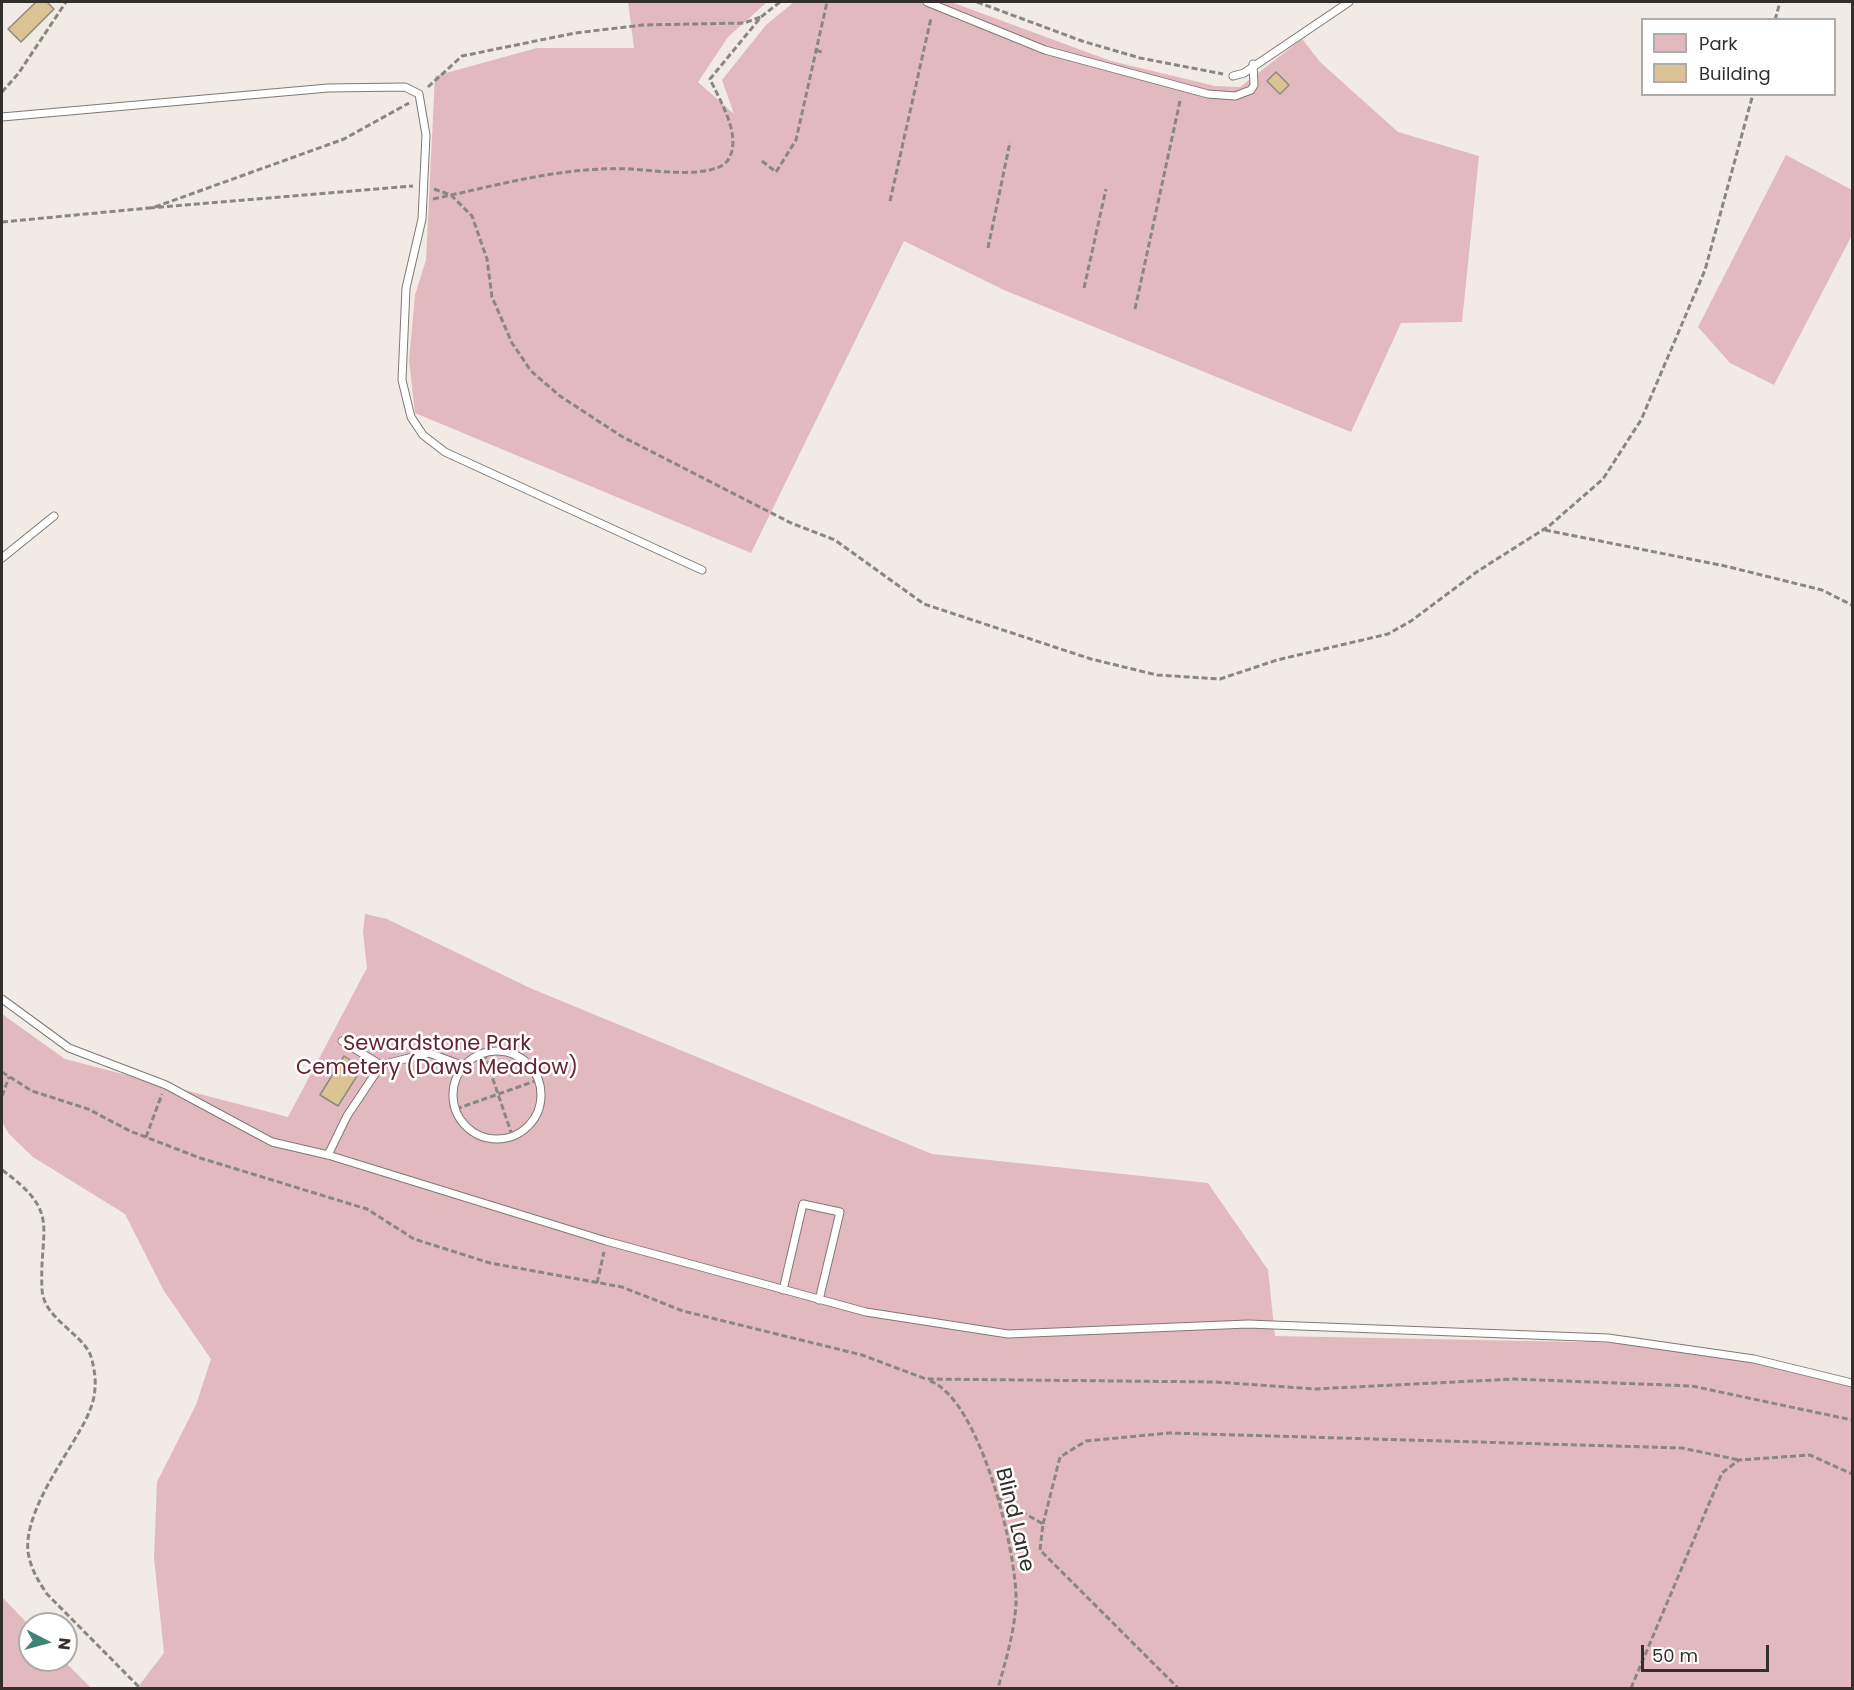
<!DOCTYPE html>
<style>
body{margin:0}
#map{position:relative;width:1854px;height:1690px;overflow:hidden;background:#f1eae5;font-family:Poppins,sans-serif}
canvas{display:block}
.frame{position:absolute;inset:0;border:3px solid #322f2d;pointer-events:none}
.legend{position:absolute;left:1641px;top:18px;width:195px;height:78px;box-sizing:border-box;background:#fff;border:2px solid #adacab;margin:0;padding:8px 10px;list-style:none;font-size:18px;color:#322f2d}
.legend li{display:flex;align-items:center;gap:12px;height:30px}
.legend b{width:30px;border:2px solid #adacab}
.north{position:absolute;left:18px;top:1612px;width:60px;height:60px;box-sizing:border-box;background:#fff;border:2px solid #adacab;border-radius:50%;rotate:96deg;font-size:16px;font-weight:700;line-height:24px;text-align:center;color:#322f2d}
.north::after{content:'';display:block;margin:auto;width:21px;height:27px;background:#408476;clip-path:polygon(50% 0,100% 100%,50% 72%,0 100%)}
.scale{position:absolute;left:1641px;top:1645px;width:128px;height:27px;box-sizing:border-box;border:3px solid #322f2d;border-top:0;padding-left:8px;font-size:18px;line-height:21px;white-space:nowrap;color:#322f2d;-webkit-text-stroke:4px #fff;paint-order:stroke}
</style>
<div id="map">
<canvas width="1854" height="1690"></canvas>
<div class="frame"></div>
<ul class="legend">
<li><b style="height:16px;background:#e2b9be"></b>Park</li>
<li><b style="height:16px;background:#dbc393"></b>Building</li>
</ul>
<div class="north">N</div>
<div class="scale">50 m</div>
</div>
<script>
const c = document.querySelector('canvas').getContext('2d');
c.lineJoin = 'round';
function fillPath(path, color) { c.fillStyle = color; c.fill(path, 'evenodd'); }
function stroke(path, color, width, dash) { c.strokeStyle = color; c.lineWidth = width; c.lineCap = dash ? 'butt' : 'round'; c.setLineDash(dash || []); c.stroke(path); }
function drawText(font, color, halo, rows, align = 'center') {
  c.font = font + ' Poppins,sans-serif'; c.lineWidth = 5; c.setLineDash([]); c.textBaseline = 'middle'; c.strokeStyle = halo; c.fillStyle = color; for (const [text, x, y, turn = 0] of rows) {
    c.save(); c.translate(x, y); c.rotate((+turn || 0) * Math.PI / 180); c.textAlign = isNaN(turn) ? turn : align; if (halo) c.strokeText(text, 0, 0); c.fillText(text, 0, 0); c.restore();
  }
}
const green = new Path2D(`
 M628,2H767L728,37L698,82L734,114L722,80L766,25L794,2H951L1111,61L1215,86L1240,87L1302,39L1320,62L1398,132L1479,156L1462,322L1401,323L1351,432L1004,290L904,241L751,553L415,413L409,360L415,295L426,260L435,76L537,48H634Z
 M1786,155L1852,190V235L1774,385L1730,363L1698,327Z
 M365,914L387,919L530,988L932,1154L1208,1183L1268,1270L1275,1336L1682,1344L1852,1380V1688H137L164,1653L154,1558L157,1482L196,1405L211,1359L164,1291L125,1214L33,1157L9,1134L2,1122V1014L65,1059L288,1117L367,968L363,932Z
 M2,1597L30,1626V1660H63L91,1688H2Z`);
const building = new Path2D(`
 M36,2H47L54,9L21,42L8,29Z
 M1276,72L1289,85L1280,94L1267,81Z
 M344,1056L362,1068L338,1106L320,1095Z`);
const path = new Path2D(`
 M977,2L1082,41L1140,58L1223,74
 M1775,20L1780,2
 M816,50L824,53
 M428,87L462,56L575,33L643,25L744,23L761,17
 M2,92L18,74L66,2
 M762,161L776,172L796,140L827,2
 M434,189L451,195L472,216L487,259L492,297L512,343L531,371L560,396L621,436L791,523L835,540L924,604L1091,659L1157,675L1220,679L1277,660L1388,634L1411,621L1478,571L1549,526L1603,479L1641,420L1705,270L1753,94
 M433,199C499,185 563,166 631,169C653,170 714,180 728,160C743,137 720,101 710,79L761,17L780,2
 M890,201L931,18
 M155,207L344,139L409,103
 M149,208L413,186
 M2,222L149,208
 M988,248L1010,142
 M1084,288L1106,189
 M1135,309L1180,101
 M1545,530L1725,566L1822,590L1852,605
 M484,1053L512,1135
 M2,1072L32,1091L88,1109L130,1131L200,1158L367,1209L414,1239L490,1263L622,1287L683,1311L862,1355L926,1379L1216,1382L1315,1389L1514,1379L1692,1386L1852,1420
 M2,1096L9,1077
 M456,1109L538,1080
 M146,1137L162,1094
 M2,1170C62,1213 39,1227 42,1289C43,1318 80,1332 90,1354C93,1361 96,1378 95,1386C95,1403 87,1418 79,1432C61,1464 20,1520 29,1557C32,1571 39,1582 47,1594L140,1688
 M597,1283L604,1252
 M930,1381C980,1399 1018,1554 1016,1604C1014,1633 1006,1660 998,1688
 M998,1498L1043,1524L1040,1550L1178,1688
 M1043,1524L1060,1457L1086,1441L1169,1433L1682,1448L1739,1460
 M1631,1688L1722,1473L1739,1460L1810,1455L1852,1474`);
const service = new Path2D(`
 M927,2L1045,50L1208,94L1235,96L1251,90L1254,85L1253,64
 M1233,76L1244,73L1349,2
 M2,117L328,88L405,87L419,94L426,135L422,219L406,288L402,380L411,417L423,435L445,452L702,570
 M2,558L54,516
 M2,999L69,1048L166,1085L272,1142L328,1155L606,1241L866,1312L1008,1334L1248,1324L1608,1338L1754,1359L1852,1383
 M342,1041L381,1065
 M453 1095a44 44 0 1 1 88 0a44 44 0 1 1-88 0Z
 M328,1155L347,1116L381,1065L429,1053L464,1066
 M783,1290L803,1204L840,1212L819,1300`);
const parkNames = [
 ["Sewardstone Park",437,1045],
 ["Cemetery (Daws Meadow)",437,1069]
];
const streetNames = [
 ["Blind Lane",1014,1520,76]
];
fillPath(green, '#e2b9be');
fillPath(building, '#dbc393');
stroke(building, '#8d8a83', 1.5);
stroke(service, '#7f7974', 9);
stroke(path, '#8a8682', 3, [6, 3]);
stroke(service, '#fff', 7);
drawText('21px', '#672330', '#fff', parkNames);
drawText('21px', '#322f2d', '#fff', streetNames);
</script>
